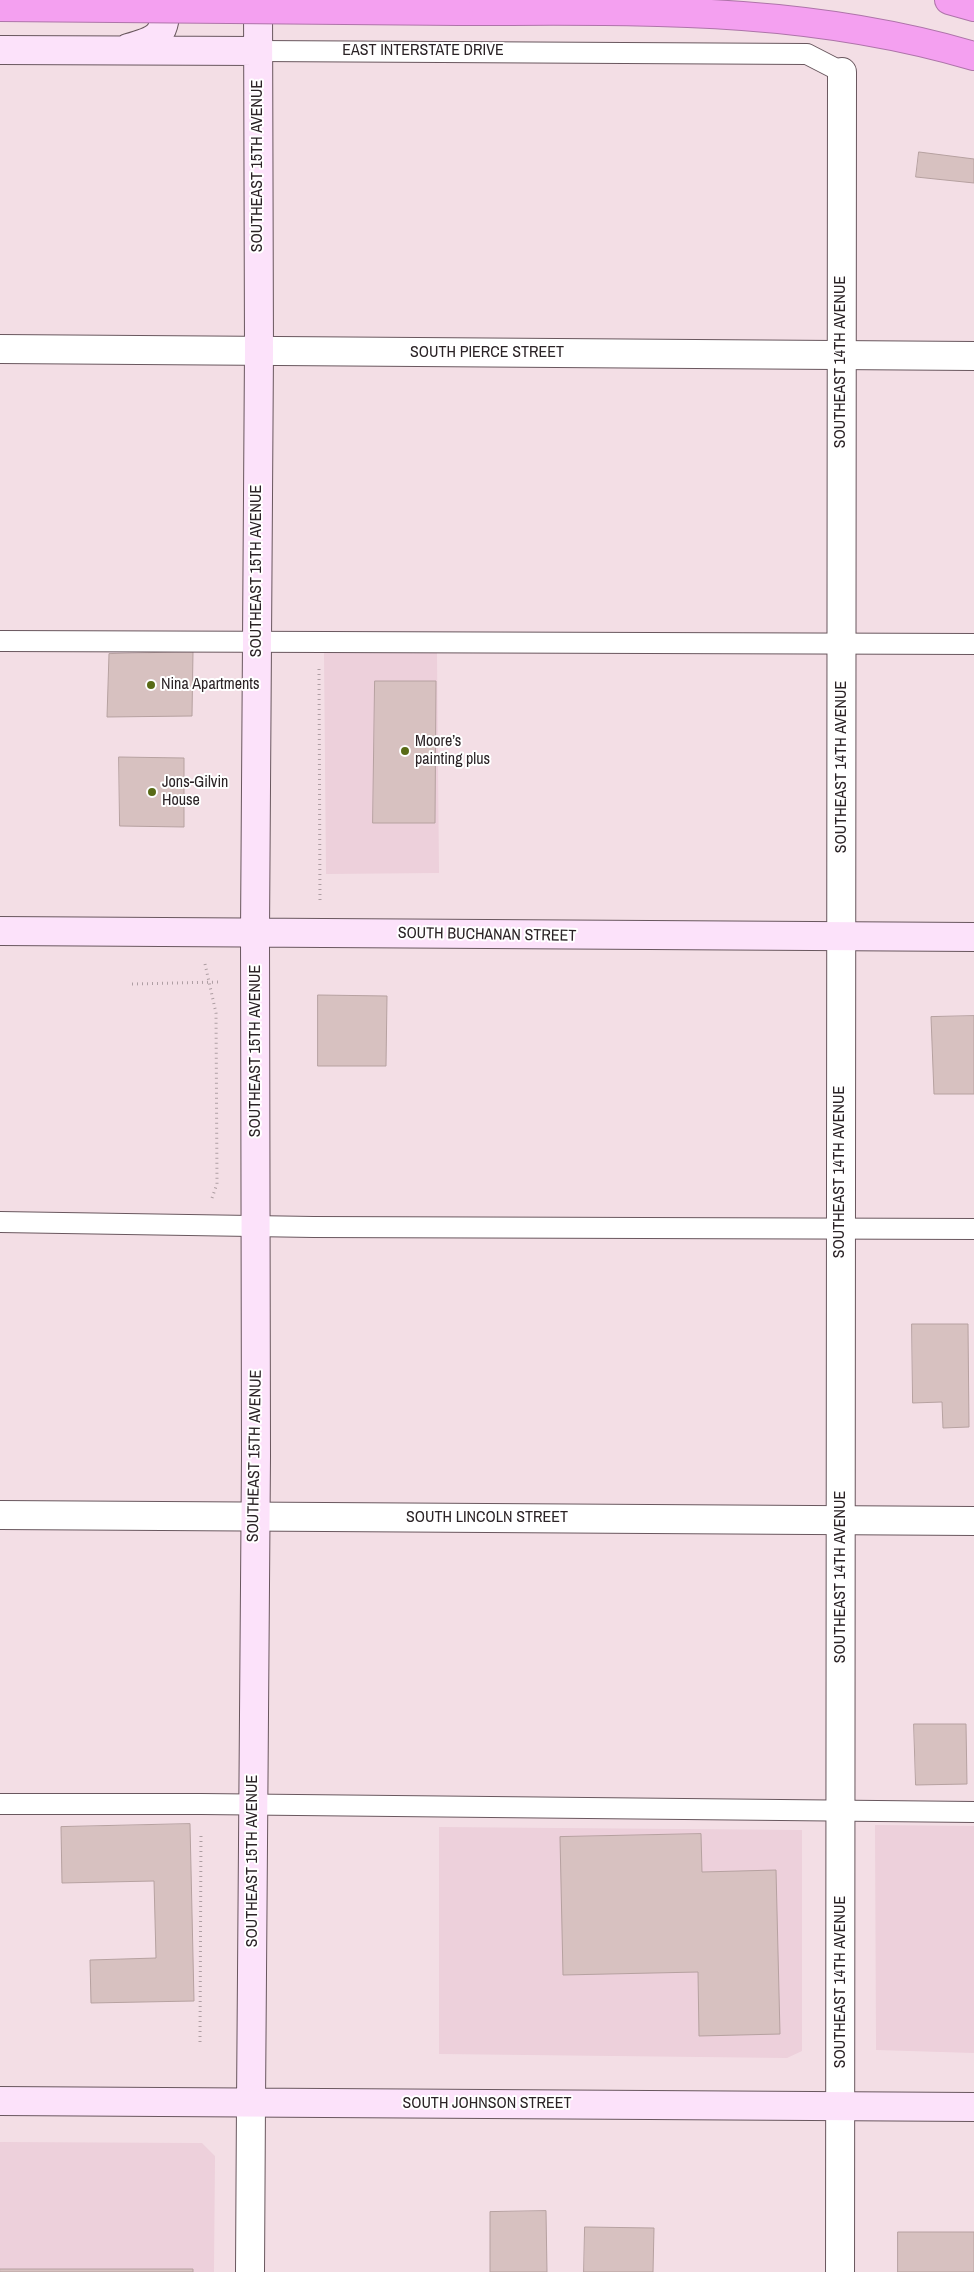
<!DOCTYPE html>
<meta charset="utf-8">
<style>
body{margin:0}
canvas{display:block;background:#f3dee5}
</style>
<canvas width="974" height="2272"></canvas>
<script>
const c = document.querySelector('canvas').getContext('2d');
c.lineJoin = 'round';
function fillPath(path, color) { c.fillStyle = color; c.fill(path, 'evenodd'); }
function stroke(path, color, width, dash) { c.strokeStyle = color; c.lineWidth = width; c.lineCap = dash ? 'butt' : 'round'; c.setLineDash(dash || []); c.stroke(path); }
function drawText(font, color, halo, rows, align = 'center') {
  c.font = font + ' "Archivo Narrow",sans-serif'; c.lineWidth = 4; c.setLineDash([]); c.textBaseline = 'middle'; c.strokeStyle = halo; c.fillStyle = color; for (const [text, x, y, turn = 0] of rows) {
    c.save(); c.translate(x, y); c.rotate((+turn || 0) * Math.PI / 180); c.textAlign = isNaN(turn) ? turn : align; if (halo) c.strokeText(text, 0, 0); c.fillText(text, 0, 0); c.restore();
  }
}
const built = new Path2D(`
 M324,653H437L439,873L326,874Z
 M875,1825L974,1826V2053L876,2050Z
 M439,1827L802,1830V2051L787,2058L439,2054Z
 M0,2142L202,2143L215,2156L214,2272H0Z`);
const building = new Path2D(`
 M919,152L974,159V183L916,177Z
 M193,652L192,716L107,717L109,654Z
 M375,681H436L435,823H373Z
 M119,757L184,758V827L120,826Z
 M318,995L387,996L386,1066H318Z
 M974,1016V1094H934L931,1017Z
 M912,1324H968L969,1427L943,1428L942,1402L913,1403Z
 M914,1724H966L967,1784L916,1785Z
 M190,1824L194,2001L91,2003L90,1960L156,1958L154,1881L62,1883L61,1827Z
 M701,1834L702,1872L776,1870L780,2034L699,2036L698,1972L563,1975L560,1837Z
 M546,2211L547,2272H490V2212Z
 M585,2227L654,2228L653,2272H584Z
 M898,2232H974V2272H898Z
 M0,2269H193V2272H0Z`);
const path = new Path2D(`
 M319,669L320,902
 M205,964L216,1013L217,1184L212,1198
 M132,984L219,982
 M200,2042L201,1832`);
const service = new Path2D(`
 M258,51L807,54L842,72
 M0,641L974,644
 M0,1222L314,1227L974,1229
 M0,1804H201L974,1812`);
const minor = new Path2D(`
 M840,2272L842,72`);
const tertiary = new Path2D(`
 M0,349L974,356
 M0,1515L974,1521
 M250,2272L251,2102`);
const secondary = new Path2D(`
 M128,48C161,39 165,35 166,0
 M0,50L258,51
 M0,931L974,937
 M0,2101L974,2107
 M251,2102L256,1456L255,932L259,351L258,0`);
const motorway = new Path2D(`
 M949,0L974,7
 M459,11C637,11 800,5 974,56`);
const motorwayBridge = new Path2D(`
 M0,7L459,11`);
const markers = [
 [151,685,5,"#586a16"],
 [405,751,5,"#586a16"],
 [152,792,5,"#586a16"]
];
const streetNames = [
 ["EAST INTERSTATE DRIVE",423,51],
 ["SOUTHEAST 15TH AVENUE",258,166,-90],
 ["SOUTH PIERCE STREET",487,353],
 ["SOUTHEAST 14TH AVENUE",841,362,-90],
 ["SOUTHEAST 15TH AVENUE",257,571,-90],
 ["SOUTHEAST 14TH AVENUE",842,767,-90],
 ["SOUTH BUCHANAN STREET",487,935,1],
 ["SOUTHEAST 15TH AVENUE",256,1051,-90],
 ["SOUTHEAST 14TH AVENUE",840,1172,-90],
 ["SOUTHEAST 15TH AVENUE",255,1456,-89],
 ["SOUTH LINCOLN STREET",487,1518],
 ["SOUTHEAST 14TH AVENUE",841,1577,-90],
 ["SOUTHEAST 15TH AVENUE",253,1861,-90],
 ["SOUTHEAST 14TH AVENUE",841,1982,-90],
 ["SOUTH JOHNSON STREET",487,2104]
];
const poiNames = [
 ["Nina Apartments",161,685],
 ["Moore’s",415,742],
 ["painting plus",415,760],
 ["Jons-Gilvin",162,783],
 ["House",162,801]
];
fillPath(built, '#edd0db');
fillPath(building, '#d7c1c0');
stroke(building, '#b6a1a0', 1);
stroke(service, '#69575e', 22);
stroke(minor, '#69575e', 30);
stroke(tertiary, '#69575e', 30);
stroke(secondary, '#69575e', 30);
stroke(motorway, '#ae74a9', 30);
stroke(path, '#ae9ea3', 3, [1, 4]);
stroke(service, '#fff', 20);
stroke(minor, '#fff', 28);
stroke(tertiary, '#fff', 28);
stroke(secondary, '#fce2fa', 28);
stroke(motorway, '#f4a0f0', 28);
stroke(motorwayBridge, '#ae74a9', 30, []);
stroke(motorwayBridge, '#f4a0f0', 28);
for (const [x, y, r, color] of markers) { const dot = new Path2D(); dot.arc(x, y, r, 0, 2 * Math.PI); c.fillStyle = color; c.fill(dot); stroke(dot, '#fff', 2); }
drawText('16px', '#2b2326', '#fff', streetNames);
drawText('16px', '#2b2326', '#fff', poiNames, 'left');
</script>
